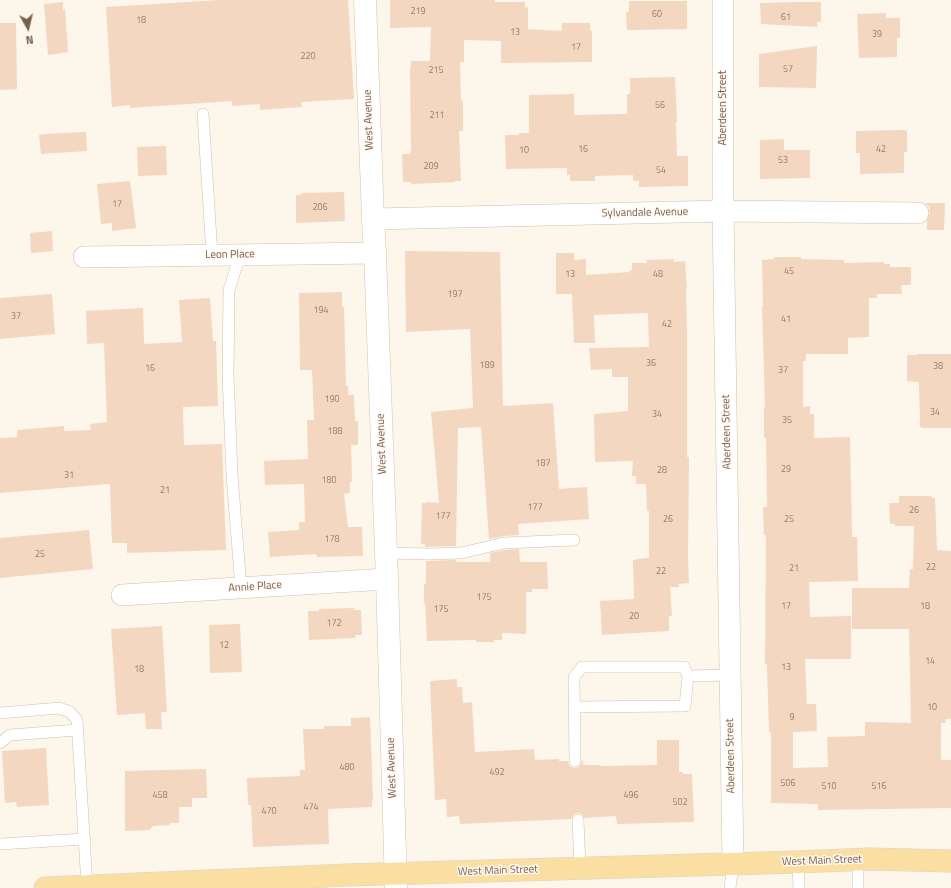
<!DOCTYPE html>
<style>
body{margin:0}
#map{position:relative;width:951px;height:888px;overflow:hidden;background:#fdf6ea;font-family:"Titillium Web",sans-serif}
canvas{display:block}
.north{position:absolute;left:8px;top:8px;width:40px;height:40px;-webkit-text-stroke:3px #fffaf1;paint-order:stroke;rotate:172deg;font-size:11px;font-weight:700;line-height:16px;text-align:center;color:#795e4c}
.north::after{content:'';display:block;margin:auto;width:14px;height:18px;background:#795e4c;clip-path:polygon(50% 0,100% 100%,50% 72%,0 100%)}
</style>
<div id="map">
<canvas width="951" height="888"></canvas>
<div class="north">N</div>
</div>
<script>
const c = document.querySelector('canvas').getContext('2d');
c.lineJoin = 'round';
function fillPath(path, color) { c.fillStyle = color; c.fill(path, 'evenodd'); }
function stroke(path, color, width, dash) { c.strokeStyle = color; c.lineWidth = width; c.lineCap = dash ? 'butt' : 'round'; c.setLineDash(dash || []); c.stroke(path); }
function drawText(font, color, halo, rows, align = 'center') {
  c.font = font + ' "Titillium Web",sans-serif'; c.lineWidth = 3; c.setLineDash([]); c.textBaseline = 'middle'; c.strokeStyle = halo; c.fillStyle = color; for (const [text, x, y, turn = 0] of rows) {
    c.save(); c.translate(x, y); c.rotate((+turn || 0) * Math.PI / 180); c.textAlign = isNaN(turn) ? turn : align; if (halo) c.strokeText(text, 0, 0); c.fillText(text, 0, 0); c.restore();
  }
}
const building = new Path2D(`
 M220,0H348L354,99L301,102L302,107L260,110V104L232,106V101L130,108V105L112,107L106,7Z
 M390,0H495V2H525V8L528,7V29L562,31V23H590V31H592V62L501,63V41L464,40V62H460L461,101L463,100V131H459L461,181H455V182L411,184V182H403L402,154H410V152H411L410,67H411V61H430L431,27L390,28Z
 M629,1H687V29L627,30L626,12H629Z
 M63,2V10L65,9L68,52L48,55L44,4Z
 M798,2H821V22H817V27L761,24L760,3Z
 M886,13V18H900V38H897V57L859,58L857,14Z
 M0,23H16L17,89L0,90Z
 M817,46L816,88L759,87V54Z
 M675,77L677,122H676L677,156H688V186L639,187V181H633V175L595,176V181H570V175H567V168L506,169L505,135H519V133H529V95L574,94V115L627,114V94H630V78Z
 M903,130L907,131V152H904V173L860,174V153H856V131Z
 M82,132H86L87,151L41,154L39,135L45,134Z
 M784,139V150H810V178L760,179V140Z
 M166,146L167,175L138,176L137,147Z
 M130,181L136,228L112,231V223L101,224L97,184Z
 M344,192L345,221L296,223V195H301V193Z
 M926,203H945L944,230H927V221H926L928,219L930,213L929,207L926,204Z
 M52,231L53,251L31,253L30,233Z
 M405,251L500,252L503,406L553,403L559,489L587,487L589,519L518,524L519,535L504,536L489,539L481,427L458,428L456,546L425,547V544H421L422,503H427V502L439,503L431,412L473,408L470,329L406,332Z
 M556,253H574V260L586,259V275L630,272L629,271L632,270V263H647V260L674,259V262L685,261L687,288H686L687,337V457H689L688,557L689,583L679,584V587H670L672,616H669V631L602,635L600,601L634,599L633,560H637L636,559L649,558V511H647L646,484H636V476H632L633,461L595,462L594,414L628,411V377H612V369L591,370L589,348L649,347L648,313L594,315L595,343H574L572,294H556Z
 M774,257H801V259L844,260V263L884,262V264H890V267H911V285H901L902,294H877V298H869V337L848,338V354H806V361H803V407L810,406V414H814V438L850,437L852,537H857L858,581L809,582L810,617L851,616V659H805L807,704H816L817,731L793,732V768L828,767L827,737L865,736V722L911,723L909,629H852V588H909L910,569H913L914,526H895V524H890L889,503H899V496H932V498H935L937,550L951,551V719H945L946,723H941V760H951V808L818,810V804L771,803V732H769L767,664H765L766,535H764L763,507H767L766,438H764V407H765L762,306H763L762,260L774,259Z
 M342,292V307H344L346,386H348V395H354L355,421H358V445H351L352,482H350V493L344,494L348,527H362L363,556L317,557L316,554L270,557L268,532L299,530V522H305L304,484L265,485L264,461L308,459L307,420H314L312,370H300L299,293Z
 M52,294L55,334L0,339V298Z
 M210,298L213,341H216L218,406L183,407L184,445L222,444L226,550L127,553V543H112L110,484L0,493V438L17,437V430L64,426V431L91,430L90,424L107,422L104,343L87,344L86,311L143,308L144,344L182,342L179,300Z
 M917,354H951V428H922V427H920L919,382L907,381V355H917Z
 M89,530L93,569L0,578V538Z
 M519,549L520,562H547L548,589H532V592H526V634L502,633V640H494V642H476V640L427,641L425,603H424V584H426V561L456,560V562H490V553L505,550Z
 M354,608V610H361L362,635H355L356,638L309,640L308,611H319V609Z
 M240,624L242,672L210,673L209,625Z
 M162,626L167,712H161L162,729H146L145,713L117,715L111,629Z
 M457,679V687H462L463,703L472,702L475,752L534,749L535,760L559,759V761H568L569,765L571,767L575,768L579,767L581,764L582,760H583V765H600V766L657,765V740H679V772H683V774H692L694,822L617,824L616,816L584,818L582,814L578,813L574,814L571,819L460,824L459,816L447,817L446,799L435,800L430,681Z
 M370,717L373,800H372V807L328,809L329,844L253,847L251,805H248L247,778L300,776V770H305L303,729H324V726H351V718Z
 M46,748L49,805L17,807L16,802L5,803L2,751Z
 M206,769L207,798H192V807H179V823H170V825L153,826L150,830L125,831V771Z`);
const lane = new Path2D(`
 M203,114L212,255
 M240,255L229,290L228,375L232,475L241,588
 M386,553L430,554L461,553L504,543L574,540
 M688,676L730,675
 M574,707L685,706L688,676L684,667H582L574,677L575,761
 M0,713L59,708L70,712L77,720L87,886
 M0,743L10,735L78,730
 M578,820L580,868
 M0,844L85,839
 M858,860V888
 M798,862L799,888
 M730,888L733,864`);
const street = new Path2D(`
 M723,0V211L733,864
 M373,219L723,211L918,213
 M84,257L375,253
 M122,595L387,579`);
const secondary = new Path2D(`
 M365,0L373,219L375,253L387,579L396,888`);
const primary = new Path2D(`
 M45,888L348,875L798,862L869,859L951,861`);
const numberNames = [
 ["219",418,12],
 ["60",657,15],
 ["61",786,18],
 ["18",141,21],
 ["13",515,33],
 ["39",877,35],
 ["17",576,48],
 ["220",308,57],
 ["57",788,70],
 ["215",436,71],
 ["56",660,106],
 ["211",437,116],
 ["16",583,150],
 ["42",881,150],
 ["10",524,151],
 ["53",783,161],
 ["209",431,167],
 ["54",661,171],
 ["17",117,205],
 ["206",320,208],
 ["45",789,272],
 ["13",570,275],
 ["48",658,275],
 ["197",455,295],
 ["194",321,311],
 ["37",16,317],
 ["41",786,320],
 ["42",667,325],
 ["36",651,364],
 ["189",487,366],
 ["38",938,367],
 ["16",150,369],
 ["37",783,371],
 ["190",332,400],
 ["34",935,413],
 ["34",657,415],
 ["35",787,421],
 ["188",335,432],
 ["187",543,464],
 ["29",786,470],
 ["28",662,471],
 ["31",69,476],
 ["180",329,481],
 ["21",165,491],
 ["177",535,508],
 ["26",914,511],
 ["177",443,517],
 ["26",668,520],
 ["25",789,520],
 ["178",332,540],
 ["25",40,555],
 ["22",931,568],
 ["21",794,569],
 ["22",661,572],
 ["175",484,598],
 ["17",786,607],
 ["18",925,607],
 ["175",441,610],
 ["20",634,617],
 ["172",334,624],
 ["12",224,646],
 ["14",930,662],
 ["13",786,668],
 ["18",139,670],
 ["10",932,708],
 ["9",792,718],
 ["480",347,768],
 ["492",497,773],
 ["506",788,784],
 ["510",829,787],
 ["516",879,787],
 ["458",160,796],
 ["496",631,796],
 ["502",680,803],
 ["474",311,808],
 ["470",269,812]
];
const streetNames = [
 ["Aberdeen Street",723,108,-90],
 ["West Avenue",369,120,-92],
 ["Sylvandale Avenue",645,213,-1],
 ["Leon Place",230,255,-1],
 ["Aberdeen Street",727,432,-91],
 ["West Avenue",382,444,-92],
 ["Annie Place",255,587,-4],
 ["Aberdeen Street",731,756,-91],
 ["West Avenue",392,768,-92],
 ["West Main Street",822,861,-2],
 ["West Main Street",498,871,-2]
];
fillPath(building, '#f3d7c1');
stroke(lane, '#d0bfae', 12);
stroke(street, '#d0bfae', 22);
stroke(secondary, '#d6c1ae', 23);
stroke(primary, '#d9d2cd', 23);
stroke(lane, '#fff', 11);
stroke(street, '#fff', 21);
stroke(secondary, '#fff', 22);
stroke(primary, '#fbdfa2', 22);
drawText('9px', '#987c69', null, numberNames);
drawText('11px', '#795e4c', '#fffaf1', streetNames);
</script>
